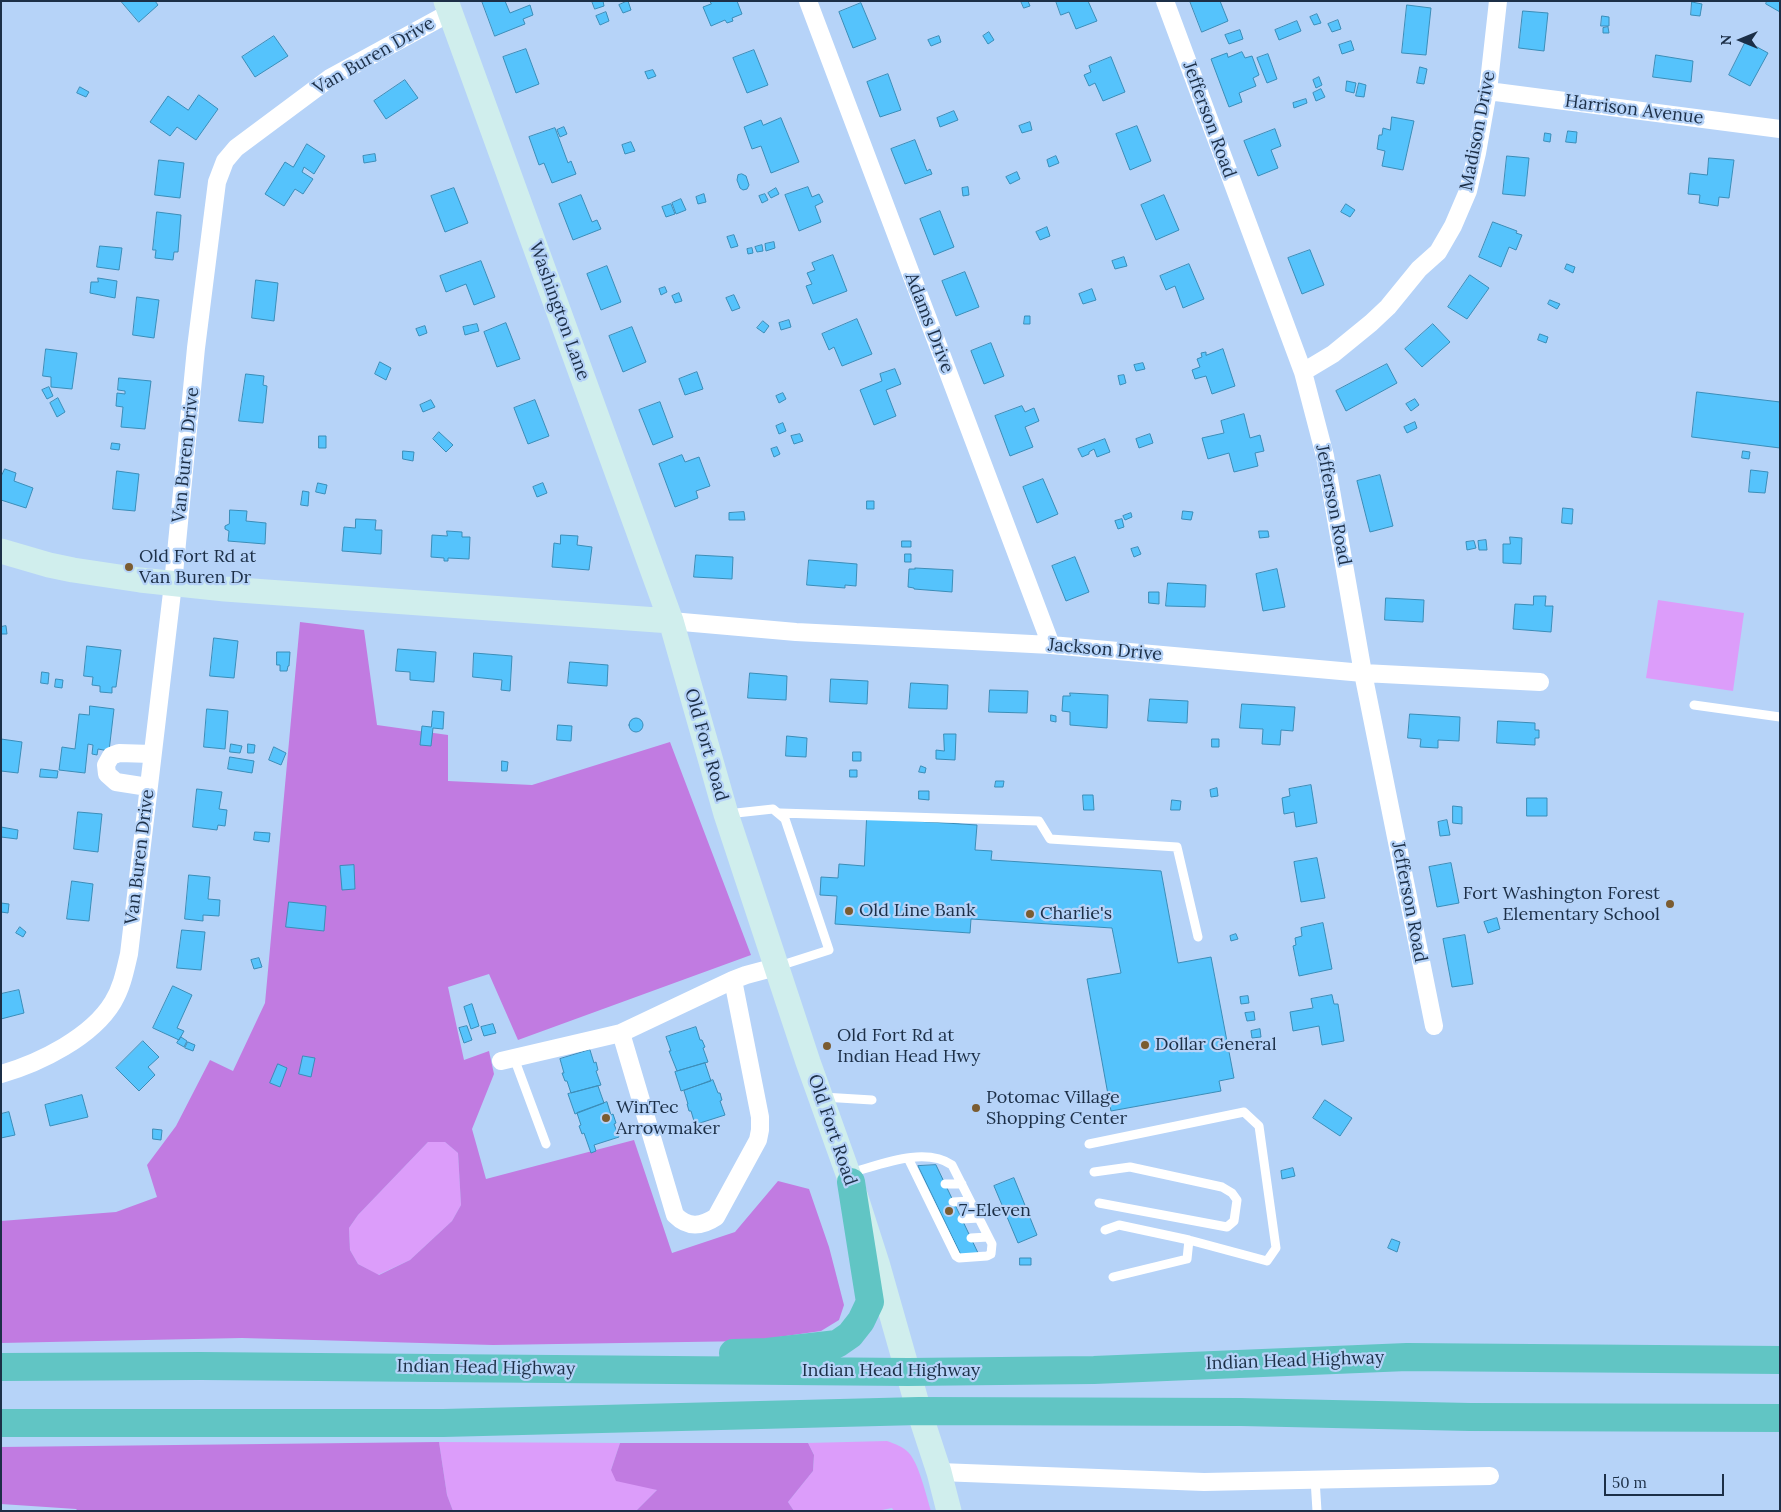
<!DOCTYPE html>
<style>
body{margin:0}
#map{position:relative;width:1781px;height:1512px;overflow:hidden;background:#b6d3f8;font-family:Lora,serif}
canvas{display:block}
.frame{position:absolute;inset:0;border:2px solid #1c2f47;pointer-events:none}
.north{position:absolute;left:1716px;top:15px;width:50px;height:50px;-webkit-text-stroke:4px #b6d3f8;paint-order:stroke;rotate:270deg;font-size:14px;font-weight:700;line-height:20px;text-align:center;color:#1c2f47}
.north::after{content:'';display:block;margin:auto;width:18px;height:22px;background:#1c2f47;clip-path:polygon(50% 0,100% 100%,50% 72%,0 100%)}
.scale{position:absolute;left:1604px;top:1474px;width:120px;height:22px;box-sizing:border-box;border:2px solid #1c2f47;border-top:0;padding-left:6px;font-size:15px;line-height:18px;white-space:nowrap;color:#1c2f47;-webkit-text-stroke:4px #b6d3f8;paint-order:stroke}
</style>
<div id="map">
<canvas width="1781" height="1512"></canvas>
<div class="frame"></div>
<div class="north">N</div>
<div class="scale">50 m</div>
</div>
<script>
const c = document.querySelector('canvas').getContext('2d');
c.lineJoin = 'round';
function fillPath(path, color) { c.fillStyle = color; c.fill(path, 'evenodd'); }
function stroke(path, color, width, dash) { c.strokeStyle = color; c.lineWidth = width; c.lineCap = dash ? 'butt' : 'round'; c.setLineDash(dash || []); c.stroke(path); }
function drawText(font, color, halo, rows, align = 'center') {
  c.font = font + ' Lora,serif'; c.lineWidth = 4.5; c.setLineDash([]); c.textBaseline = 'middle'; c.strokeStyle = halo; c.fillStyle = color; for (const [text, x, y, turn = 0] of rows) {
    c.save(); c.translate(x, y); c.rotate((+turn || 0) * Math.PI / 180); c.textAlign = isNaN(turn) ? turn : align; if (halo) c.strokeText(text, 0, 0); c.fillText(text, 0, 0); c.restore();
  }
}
const green = new Path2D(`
 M1658,600L1744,613L1733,691L1646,678Z
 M428,1142H445L458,1153L461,1205L452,1221L410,1260L378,1275L358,1264L350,1250L349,1228L358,1215Z
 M887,1441C895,1444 902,1446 908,1452C919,1463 926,1495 931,1511H894L892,1508L877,1511H794L788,1502L813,1471L814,1455L808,1443Z
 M439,1442L620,1443L611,1470L657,1490L636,1511H453L447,1495Z`);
const forest = new Path2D(`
 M300,622L364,630L377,725L448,735V781L532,785L670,742L751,955L518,1040L489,974L448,987L464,1060L489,1051L494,1074L472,1129L486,1179L634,1140L672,1253L735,1232L778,1181L809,1189L829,1247L844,1305L839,1320L821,1331L751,1341L493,1345L242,1338L1,1343V1221L116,1212L157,1197L147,1165L176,1126L210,1060L233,1071L265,1003ZM428,1142H445L458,1153L461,1205L452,1221L410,1260L379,1275L358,1264L350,1250L349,1228L358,1215Z
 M439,1442L447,1495L453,1511H78L76,1509L1,1504V1447Z
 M620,1443H808L814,1455L813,1471L788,1502L794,1511H636L657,1490L616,1481L611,1470Z`);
const building = new Path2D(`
 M121,1H155L158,5L139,22Z
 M482,1H505L510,13L530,5L533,15L523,19L525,24L495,36Z
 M592,1H603L604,6L595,9Z
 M628,1L631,10L623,13L619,5Z
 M710,1H737L742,14L732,18L733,21L727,23L725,20L711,26L703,7L711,4Z
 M1021,1H1028L1030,6L1024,8Z
 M1056,1H1088L1097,21L1076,29L1069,12L1061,15Z
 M1190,1H1220L1228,21L1202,32Z
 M1767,1H1780V12L1766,4Z
 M1692,2L1702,4L1700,16L1691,15Z
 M861,3L876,39L853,48L839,12Z
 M1407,5L1431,8L1426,55L1402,53Z
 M1523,11L1548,13L1544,51L1519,48Z
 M606,12L609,21L600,25L596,16Z
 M1317,14L1321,23L1314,25L1310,17Z
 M1602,16L1609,17V26H1601Z
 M1338,20L1341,29L1332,32L1328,24Z
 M1297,21L1301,31L1279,40L1275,30Z
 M1608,27L1609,33H1603V28Z
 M1240,30L1243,39L1229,44L1225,35Z
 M989,32L994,40L988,44L983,36Z
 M274,36L288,56L255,77L242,57Z
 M939,36L941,42L931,46L928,40Z
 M1351,41L1354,50L1342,54L1339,45Z
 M1746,41L1768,53L1750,86L1729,75Z
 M526,49L539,84L516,93L503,57Z
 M754,50L768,85L747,93L733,58Z
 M1242,52L1245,58L1252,56L1259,75L1253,78L1256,86L1239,93L1242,102L1229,107L1211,59L1227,53L1228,57Z
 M1268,54L1277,79L1267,83L1257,58Z
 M1656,55L1693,61L1691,82L1653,77Z
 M1111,57L1125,92L1103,101L1095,83L1089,86L1084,75L1091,72L1089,66Z
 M1420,67L1427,69L1424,84L1417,83Z
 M653,70L656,76L648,79L645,72Z
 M888,74L901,110L880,117L867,82Z
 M1319,77L1322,85L1316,88L1313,80Z
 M405,80L418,98L386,119L374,101Z
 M1347,81L1356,83L1354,93L1346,91Z
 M1359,83L1366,85L1364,97L1356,96Z
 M80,87L89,92L86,97L77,93Z
 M1321,89L1325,97L1316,101L1313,93Z
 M199,95L218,109L196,140L177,127L170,136L150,122L168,96L188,110Z
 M1306,99L1307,103L1294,108L1293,103Z
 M954,111L958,120L940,127L937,118Z
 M1392,117L1414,121L1403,170L1382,166L1385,151L1377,149L1379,135H1382L1383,128L1390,130Z
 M781,118L799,162L771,173L761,146L752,149L744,127L761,120L763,125Z
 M1030,122L1032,130L1022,133L1019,126Z
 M1137,126L1151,161L1130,170L1116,134Z
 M564,127L567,134L560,137L557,130Z
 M555,128L568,163L571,161L576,174L552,183L544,163L539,165L529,137Z
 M1275,129L1281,146L1271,150L1278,168L1258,176L1244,141Z
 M1568,131L1577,132L1576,143L1566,142Z
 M1545,133L1551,134L1550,142L1544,141Z
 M915,140L927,171L930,169L932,174L905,184L891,149Z
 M631,142L635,151L625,154L622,145Z
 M307,144L325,156L314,174L304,167L302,172L313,179L303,194L295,189L284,206L265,194L285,162L293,167Z
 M375,154L376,161L364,163L363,156Z
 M1056,156L1059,163L1049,167L1047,160Z
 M1507,156L1529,158L1525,196L1503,194Z
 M1709,158L1734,160L1729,198L1719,197L1718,206L1699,203L1700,195L1688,194L1690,173L1707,175Z
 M159,160L184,163L180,198L155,195Z
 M1017,172L1020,179L1010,184L1006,177Z
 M742,174L746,176L749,185L747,189L743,190L740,188L737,180L738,175Z
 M808,187L812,197L819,194L823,202L815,206L821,222L799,231L785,195Z
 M968,187L969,195L963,196L962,188Z
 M454,188L468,223L445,232L431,196Z
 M776,188L779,194L771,198L768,193Z
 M704,194L706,202L698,204L696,197Z
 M765,194L768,200L762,203L759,196Z
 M581,195L592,222L597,220L601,229L573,240L559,204Z
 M1164,195L1179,230L1156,240L1141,205Z
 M681,199L686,210L676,214L672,203Z
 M671,204L675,214L666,217L662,207Z
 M1346,204L1355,210L1350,217L1341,212Z
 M940,211L954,247L934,255L920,219Z
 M157,212L181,215L178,252H174L173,260L155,258L156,250H153Z
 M1493,222L1517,231L1516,233L1522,235L1516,250L1509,247L1501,267L1479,257Z
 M1047,227L1050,236L1040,240L1036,232Z
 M734,235L738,246L731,248L727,237Z
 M774,242L775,248L766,251L765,244Z
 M762,245L763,251L757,252L755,247Z
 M100,246L122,248L119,270L97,267Z
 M752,248L753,253L748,254L747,249Z
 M1310,250L1324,285L1302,294L1288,258Z
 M833,255L847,291L813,304L806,286L812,284L807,273L815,270L812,263Z
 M1124,257L1127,266L1115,269L1112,261Z
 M481,261L495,297L474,305L466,284L446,292L440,276Z
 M1189,264L1204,299L1183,308L1175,286L1166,290L1160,276Z
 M1567,264L1575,267L1573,273L1565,269Z
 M607,266L621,302L601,310L587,274Z
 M965,272L979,307L956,316L942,281Z
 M1470,275L1489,288L1467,319L1448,307Z
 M98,278L117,281L115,298L90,293L91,282H98Z
 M256,280L278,283L274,321L252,318Z
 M665,287L667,292L661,295L659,289Z
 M1092,289L1096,300L1083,304L1079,294Z
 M679,293L682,301L675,303L672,296Z
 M734,295L740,308L732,311L726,298Z
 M137,297L159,300L154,338L133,335Z
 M1550,300L1560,304L1557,309L1548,304Z
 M1025,316H1030V324H1024Z
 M857,319L872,354L842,366L834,347L829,350L822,334Z
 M789,320L791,327L781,330L779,323Z
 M763,321L769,326L764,333L757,328Z
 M506,323L520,359L497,367L484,332Z
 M477,324L479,331L465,335L463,327Z
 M1433,324L1450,342L1422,367L1405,349Z
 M425,326L427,333L419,336L416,329Z
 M632,327L646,362L623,372L609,336Z
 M1540,334L1548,337L1546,343L1538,340Z
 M991,343L1004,376L984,384L971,351Z
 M46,349L77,353L72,389L51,387V377L43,376Z
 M1223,349L1235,386L1212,394L1206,376L1195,379L1192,370L1200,367L1197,359L1202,357L1201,353L1206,352V355Z
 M380,362L391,368L386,380L375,374Z
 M1143,363L1145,369L1136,371L1134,365Z
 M1387,364L1397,383L1346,411L1336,391Z
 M895,369L901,384L886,390L896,416L874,425L860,390L882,381L880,374Z
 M697,372L703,389L685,395L679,379Z
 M246,374L264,376L263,385L267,386L263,423L239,421Z
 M1124,375L1126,383L1120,385L1118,376Z
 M119,378L151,381L145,429L121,427L123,407L116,406L117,393L125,394V391L118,390Z
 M49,387L53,396L47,399L42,390Z
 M1697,392L1780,402V448L1692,437Z
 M783,393L786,399L779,403L776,396Z
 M58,398L65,412L57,417L50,403Z
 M1415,399L1419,405L1411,411L1406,404Z
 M431,400L435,407L423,412L420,405Z
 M535,400L549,436L528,444L514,408Z
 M660,402L673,437L653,445L639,410Z
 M1022,406L1025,412L1034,408L1039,421L1025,427L1033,447L1010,456L995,416Z
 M1244,414L1250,438L1260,435L1264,451L1255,453L1258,466L1234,472L1229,453L1208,459L1202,438L1224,433L1221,421Z
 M1415,422L1417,428L1407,433L1404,427Z
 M783,423L786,431L779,434L776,426Z
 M439,432L453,445L446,452L433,439Z
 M800,434L803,441L794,444L791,436Z
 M1150,434L1153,443L1139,448L1136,439Z
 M319,436H326V448H319Z
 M1105,439L1110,452L1097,457L1094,449L1089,452V454L1082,457L1078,449Z
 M112,443L120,444L119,450L111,449Z
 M777,447L780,454L774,457L771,449Z
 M403,451L414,452L413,461L403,459Z
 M1743,451L1750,452L1749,459L1742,458Z
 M682,455L685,462L699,457L710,486L696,491L698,498L675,507L659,464Z
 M5,469L16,473L14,481L33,488L26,508L1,500V477Z
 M1751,470L1768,472L1765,493L1749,492Z
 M117,471L139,474L135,511L113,509Z
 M1380,475L1393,526L1370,532L1357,481Z
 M1043,479L1058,514L1037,523L1023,487Z
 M318,483L327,485L325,494L316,492Z
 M543,483L547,493L537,497L533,487Z
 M303,491L309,492L308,506L301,505Z
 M867,501H874V509H867Z
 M1563,508L1573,509L1572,524L1562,523Z
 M230,510L247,511L246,521L266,523L265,544L228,541L229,531L225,529V526L229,524Z
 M1183,511L1193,512L1191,520L1182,519Z
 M744,512L745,520H729V513Z
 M1131,513L1132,517L1125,520L1123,516Z
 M356,519L376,520L375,530H382L381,554L342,551L344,527L355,528Z
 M1122,519L1124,527L1118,529L1115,521Z
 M447,531L462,532V537H470L469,559L448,558V561H444V558L431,557L432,535L447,536Z
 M1259,531H1268L1269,537L1260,538Z
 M561,535L578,536L577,545L592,547L589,570L552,567L554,543L560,544Z
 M1510,537L1522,538L1521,564L1503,563V544H1510Z
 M1486,540L1487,550H1479L1478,541Z
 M902,541H911V547H902Z
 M1474,541L1476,548L1467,550L1466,542Z
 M1138,547L1141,554L1134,557L1131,549Z
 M905,554H911V562H905Z
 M696,555L733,557L732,579L694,577Z
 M1075,557L1089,592L1066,601L1052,566Z
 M809,560L857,564L856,586L845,585V588L807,585Z
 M915,568L953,570L952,592L914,589V588L908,587L909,569H915Z
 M1277,569L1285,607L1263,611L1256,574Z
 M1168,583L1206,585L1205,607L1166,606Z
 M1149,592H1159V604L1149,603Z
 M1534,596H1546L1545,606H1553L1551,632L1513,629L1515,604L1533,605Z
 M1386,598L1424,600L1423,622L1385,620Z
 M6,626L7,634H1V627Z
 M214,638L238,641L234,678L210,676Z
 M87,646L121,650L116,687H112V693L100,692V686L92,685L93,677L84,676Z
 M398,649L436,652L434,682L410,680V672L396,671Z
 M277,652H290L289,666H288L287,671H280V665H277Z
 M474,653L512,656L510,691L501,690L502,680L473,677Z
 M570,662L608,665L607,686L568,683Z
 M42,672L49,673L48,684L41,683Z
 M750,673L787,676L786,700L748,698Z
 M56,679L63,680L62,688L55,687Z
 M831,679L868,681L867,704L830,702Z
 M911,683L948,685L947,709L909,708Z
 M990,690L1028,691L1027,713L989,712Z
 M1070,693L1108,695L1107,728L1070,725V712L1062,711L1063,696H1070Z
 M1150,699L1188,701L1187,723L1148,721Z
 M1242,704L1295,707L1293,731L1281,730L1280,745L1262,744L1263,729L1240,728Z
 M90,706L114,709L109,751L98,749L97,755L92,754L93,745L88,744L85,773L59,770L62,747L75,749L79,714L89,715Z
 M207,709L228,711L225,749L204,747Z
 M433,711L444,712L443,729L433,728L431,746L420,745L422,726L431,727Z
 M1410,714L1460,717L1459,741L1438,740V748L1420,747L1421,739L1408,738Z
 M1051,715L1056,716V722L1051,721Z
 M629 725a7 7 0 1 1 14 0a7 7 0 1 1-14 0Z
 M1498,721L1535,723V730H1539V738H1535V745L1497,743Z
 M558,725L572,726L571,741L557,740Z
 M944,734H956L955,760L936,759V750L944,751Z
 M787,736L807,738L806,757L786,756Z
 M1,739L22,742L18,773L1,771Z
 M1212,739H1219V747H1212Z
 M231,744L242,746L240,753L230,752Z
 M248,744L255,745L254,753H248Z
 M274,747L286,753L281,765L269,760Z
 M853,752H861V761H853Z
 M230,757L254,761L252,773L228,769Z
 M502,761L508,762L507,771H502Z
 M921,766L926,768L925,773L919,772Z
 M41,769L58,771L57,778L40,777Z
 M850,770H857V777H850Z
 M996,781H1004L1003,787H995Z
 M1311,785L1317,823L1296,827L1294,812L1284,814L1282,798L1290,796L1289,789Z
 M1217,788L1218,796L1211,797L1210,790Z
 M197,789L222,792L219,809L227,810L225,826L218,825L217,830L193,827Z
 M919,791H929V800L919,799Z
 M1083,795H1093L1094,810H1084Z
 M1527,798H1547V816H1527Z
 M1172,800L1181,801L1180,810H1171Z
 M1453,806L1462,807V824L1453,823Z
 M78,812L102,814L98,852L74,849Z
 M867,818L977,825L975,850L992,851L991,860L1161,871L1178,963L1211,957L1234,1078L1219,1081L1221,1091L1111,1111L1087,979L1121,973L1112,928L971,919L970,933L835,924L837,896L820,895L821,877L838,878L839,864L864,866Z
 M1447,820L1450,835L1440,836L1438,822Z
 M1,827L18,830L17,839L1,837Z
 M255,832L270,833L269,842L254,840Z
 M1317,858L1325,898L1301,902L1294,862Z
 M1451,863L1459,903L1437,907L1429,867Z
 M354,865L355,889L342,890L340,866Z
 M189,875L210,877L208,899L220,900L219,916L203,915V921L185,919Z
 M72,881L93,884L89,921L67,919Z
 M289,902L326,906L324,931L286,927Z
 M1,903L9,904L8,913L1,912Z
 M1497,918L1500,929L1488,933L1484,922Z
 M1323,923L1332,969L1299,976L1293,946L1296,945L1295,938L1302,936L1301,928Z
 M20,927L26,932L23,937L16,933Z
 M182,930L205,932L201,970L177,968Z
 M1236,934L1238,939L1231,941L1230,936Z
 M1465,935L1473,984L1452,987L1443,939Z
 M259,958L262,967L254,969L251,960Z
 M173,986L192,995L177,1028L184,1031L179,1040L153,1028Z
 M19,990L24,1013L1,1019V994Z
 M1332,995L1334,1004H1338L1344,1041L1322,1045L1319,1026L1293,1031L1290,1012L1313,1008L1311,999Z
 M1248,996L1249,1003L1241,1004L1240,997Z
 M472,1004L479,1026L471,1029L464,1007Z
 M1254,1012L1255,1020L1247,1021L1245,1013Z
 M493,1024L496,1033L484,1036L481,1027Z
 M467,1026L472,1040L464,1043L459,1028Z
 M696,1027L700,1040H702L705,1047L703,1048L708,1062L677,1071L669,1051H671L666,1037Z
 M1260,1029L1261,1037L1252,1038L1251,1031Z
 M181,1037L187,1041L184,1047L177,1043Z
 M143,1041L159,1057L148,1067L155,1075L139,1091L116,1068Z
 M188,1042L195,1045L193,1051L185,1048Z
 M590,1050L594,1063L596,1062L598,1070L596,1071L601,1085L571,1093L567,1081H565L562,1073H564L560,1059Z
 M303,1056L315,1058L311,1077L299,1074Z
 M705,1063L711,1081L681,1091L675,1072Z
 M278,1064L287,1068L280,1087L270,1083Z
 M713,1080L718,1093H720L722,1100L720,1101L725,1115L700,1123L702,1129L697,1131L691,1111H689L687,1104H688L684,1091Z
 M598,1086L604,1103L575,1114L568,1094Z
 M82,1095L88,1117L50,1126L45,1105Z
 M1325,1100L1352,1118L1340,1136L1313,1118Z
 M607,1102L611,1115L613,1114L616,1123L614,1124L619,1137L594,1145L596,1151L591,1153L584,1133L582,1134L579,1126L581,1125L577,1113Z
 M9,1112L15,1135L1,1138V1114Z
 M153,1129L162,1130L161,1140L153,1139Z
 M936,1165L979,1255H961L918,1166Z
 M1293,1168L1295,1176L1282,1179L1281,1171Z
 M1014,1178L1037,1235L1018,1243L994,1186Z
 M1392,1239L1400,1242L1397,1252L1388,1248Z
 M1020,1258H1031V1265H1020Z`);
const lane = new Path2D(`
 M1694,705L1780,717
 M780,813L1039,821L1050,839L1177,847L1198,937
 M727,814L773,809L785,819L829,950L779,966
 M514,1058L546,1144
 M823,1097L872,1100
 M1089,1144L1244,1112L1259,1126L1276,1248L1267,1261L1189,1240L1119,1225L1105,1230
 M1094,1172L1130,1167L1222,1187L1232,1193L1237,1200L1234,1221L1227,1227L1099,1203
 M850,1173C880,1165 924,1146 952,1165L992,1244L991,1254L987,1256L959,1258L956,1256L908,1158
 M945,1184H962
 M953,1202L970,1201
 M962,1219L979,1218
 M971,1238L988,1237
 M1113,1277L1187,1259L1189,1240
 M1315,1479L1317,1511`);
const street = new Path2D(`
 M808,1L1051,645
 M1165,1L1303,372L1325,456L1363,673L1434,1026
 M1488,91L1780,129
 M1303,372L1333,354L1371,323L1388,307L1419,269L1438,252L1453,226L1468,191L1477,153L1488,91L1498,1
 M671,621L796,632L1051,645L1363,673L1540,682
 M148,787L116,782L107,774L106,765L111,756L119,753L152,754
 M621,1033L675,1215C688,1228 701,1227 716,1217L758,1140L760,1130V1117L733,980
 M501,1061L621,1033L733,980L746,975L776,967
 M1,1074C40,1063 92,1037 113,1002C122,987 125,971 129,954L173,584L196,348L217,182L225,161L236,148L330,78L451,12
 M939,1472L1204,1482L1490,1476`);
const secondary = new Path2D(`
 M446,1L671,621L726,814L808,1062L851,1182L877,1263L919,1411L939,1472L949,1511
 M1,551L49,565L73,570L140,580L225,589L671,621`);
const highway = new Path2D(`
 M733,1353L767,1352L837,1344L850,1335L861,1321L870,1302L851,1182
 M1,1367L200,1366L908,1372L1094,1370L1407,1357L1780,1360
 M1,1423H443L919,1411L1241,1412L1470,1417L1780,1418`);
const markers = [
 [129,567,5,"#7b5c31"],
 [1670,904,5,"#7b5c31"],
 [849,911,5,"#7b5c31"],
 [1030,914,5,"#7b5c31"],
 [1145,1045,5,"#7b5c31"],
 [827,1046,5,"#7b5c31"],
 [976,1108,5,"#7b5c31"],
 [606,1118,5,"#7b5c31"],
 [949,1211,5,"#7b5c31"]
];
const streetNames = [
 ["Van Buren Drive",374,56,-30],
 ["Harrison Avenue",1634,110,7],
 ["Jefferson Road",1209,120,70],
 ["Madison Drive",1478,131,-79],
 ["Washington Lane",559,311,70],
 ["Adams Drive",929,323,69],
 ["Van Buren Drive",186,455,-84],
 ["Jefferson Road",1333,505,79],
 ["Jackson Drive",1105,650,5],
 ["Old Fort Road",706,745,74],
 ["Van Buren Drive",140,857,-83],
 ["Jefferson Road",1409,902,79],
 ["Old Fort Road",832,1130,71],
 ["Indian Head Highway",1295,1361,-2],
 ["Indian Head Highway",486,1368,1],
 ["Indian Head Highway",891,1371]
];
const poiNames = [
 ["Old Fort Rd at",139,557],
 ["Van Buren Dr",139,578],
 ["Fort Washington Forest",1660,894,"right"],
 ["Elementary School",1660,915,"right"],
 ["Old Line Bank",859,911],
 ["Charlie's",1040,914],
 ["Old Fort Rd at",837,1036],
 ["Indian Head Hwy",837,1057],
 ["Dollar General",1155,1045],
 ["Potomac Village",986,1098],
 ["Shopping Center",986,1119],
 ["WinTec",616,1108],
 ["Arrowmaker",616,1129],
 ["7-Eleven",959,1211]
];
fillPath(green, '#dc9dfa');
fillPath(forest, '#c17be1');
fillPath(building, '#55c3fc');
stroke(building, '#3b8db8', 1);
stroke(lane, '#fff', 9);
stroke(street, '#fff', 18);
stroke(secondary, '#d0eeed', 25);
stroke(highway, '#61c5c4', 28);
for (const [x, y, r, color] of markers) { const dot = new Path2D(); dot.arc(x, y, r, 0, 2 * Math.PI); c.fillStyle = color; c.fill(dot); stroke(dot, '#b6d3f8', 2); }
drawText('18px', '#1c2f47', '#b6d3f8', streetNames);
drawText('18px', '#1c2f47', '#b6d3f8', poiNames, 'left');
</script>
